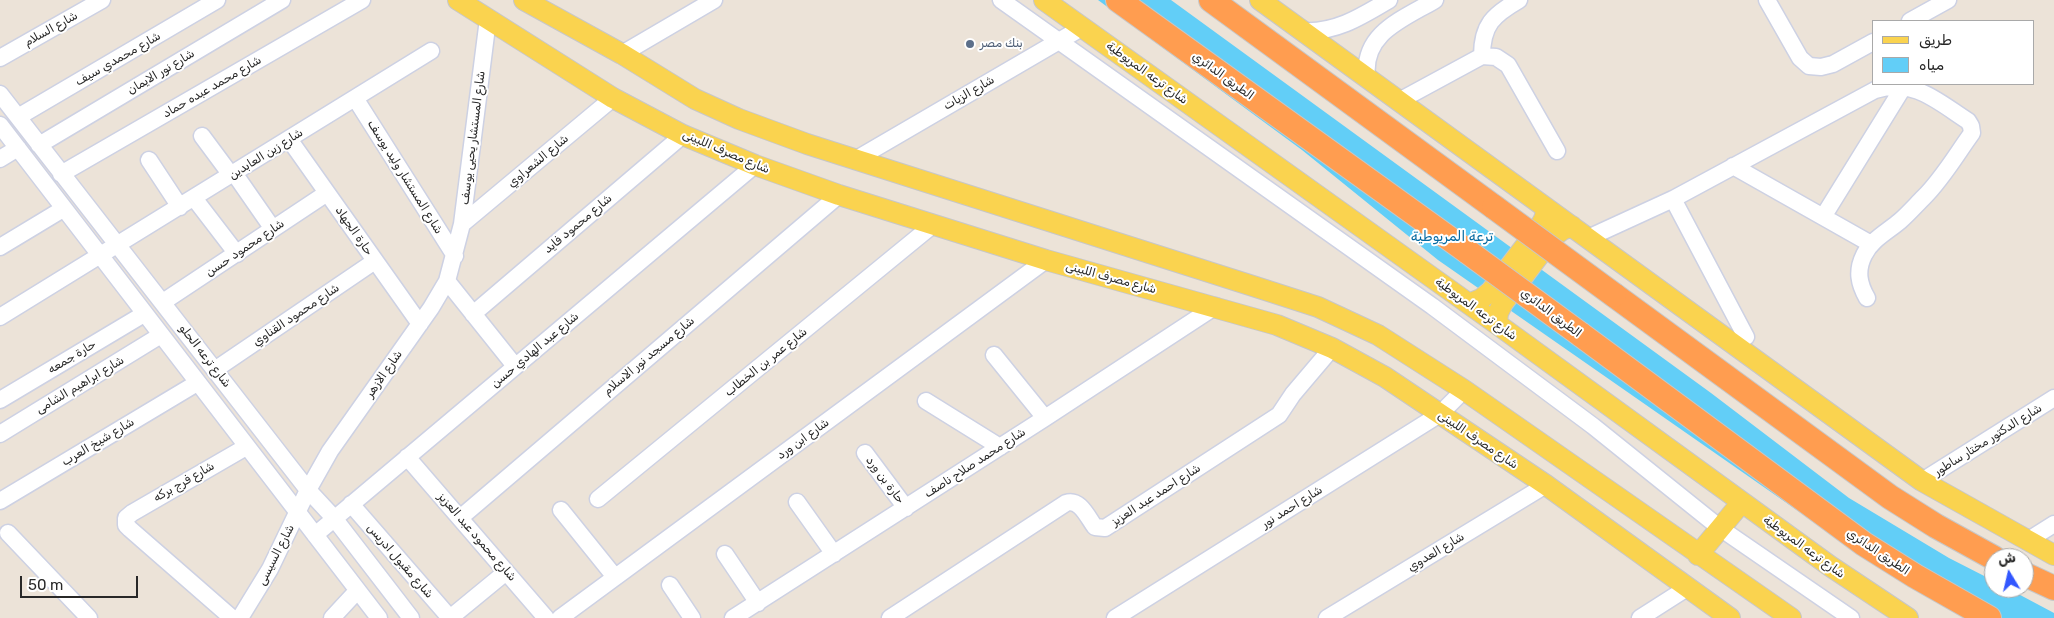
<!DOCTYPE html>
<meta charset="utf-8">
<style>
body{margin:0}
#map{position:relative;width:2054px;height:618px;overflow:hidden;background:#ece3d8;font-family:Rubik,"Noto Sans Arabic",sans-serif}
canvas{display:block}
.legend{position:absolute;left:1872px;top:20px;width:162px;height:65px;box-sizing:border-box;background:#fff;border:1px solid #a9a9a9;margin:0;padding:6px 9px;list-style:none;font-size:15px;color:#282828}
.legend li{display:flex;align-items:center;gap:10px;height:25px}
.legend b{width:25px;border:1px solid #a9a9a9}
.north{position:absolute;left:1984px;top:548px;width:50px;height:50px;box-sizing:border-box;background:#fff;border:1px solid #a9a9a9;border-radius:50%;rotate:351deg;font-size:14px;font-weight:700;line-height:20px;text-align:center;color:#282828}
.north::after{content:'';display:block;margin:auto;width:18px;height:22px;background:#3257ff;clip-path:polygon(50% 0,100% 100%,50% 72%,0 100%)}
.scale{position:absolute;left:20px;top:576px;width:118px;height:22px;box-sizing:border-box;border:2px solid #282828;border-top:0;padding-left:6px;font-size:15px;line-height:18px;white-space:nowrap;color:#282828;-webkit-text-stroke:4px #fff;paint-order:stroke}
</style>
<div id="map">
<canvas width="2054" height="618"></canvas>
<ul class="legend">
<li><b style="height:6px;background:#fad34f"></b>طريق</li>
<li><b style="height:14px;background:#62cef7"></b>مياه</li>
</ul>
<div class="north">ش</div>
<div class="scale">50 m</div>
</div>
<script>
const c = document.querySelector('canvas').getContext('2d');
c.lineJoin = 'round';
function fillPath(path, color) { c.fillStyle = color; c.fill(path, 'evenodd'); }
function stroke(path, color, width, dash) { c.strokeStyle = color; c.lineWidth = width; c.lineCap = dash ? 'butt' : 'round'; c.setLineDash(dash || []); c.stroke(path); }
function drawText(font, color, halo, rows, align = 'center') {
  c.font = font + ' Rubik,"Noto Sans Arabic",sans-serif'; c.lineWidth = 4; c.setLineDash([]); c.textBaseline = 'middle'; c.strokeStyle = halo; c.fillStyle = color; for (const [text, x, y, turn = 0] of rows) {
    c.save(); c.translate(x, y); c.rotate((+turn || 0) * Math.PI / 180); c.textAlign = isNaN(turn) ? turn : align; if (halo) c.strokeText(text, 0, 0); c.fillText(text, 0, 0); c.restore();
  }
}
const water = new Path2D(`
 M1098,0H1171L1711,393L1849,498L1949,558L1994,581V588H2007L2054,613V618H1984L1824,529L1438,260L1302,150Z`);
const minor = new Path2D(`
 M1001,0L1432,306L1593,426L1720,528L1851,618
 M1767,0L1800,58L1809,66L1821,67L1833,64L1873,42
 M1910,21L1948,0
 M1303,31C1336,33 1362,16 1389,0
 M622,54L714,0
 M1482,56C1482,25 1493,15 1519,0
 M0,58L102,0
 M1367,77C1362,33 1403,19 1435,0
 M0,94L308,490L334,518L411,618
 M355,98L455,256
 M1399,101L1482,56L1496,57L1508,65L1557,151
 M18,117L217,0
 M0,125L379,618
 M202,136L231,175
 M289,139L420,324
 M39,145L282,0
 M0,159L18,148
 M149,160L180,207
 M855,160L1083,27
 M1733,166L1871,244
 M234,173L273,229
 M61,174L362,0
 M194,198L237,254
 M1673,199L1746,337
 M1823,217L1904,86
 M462,224L613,98
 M1588,238L1673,199L1875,90C1914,78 1937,101 1968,121L1971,126L1972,133C1956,155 1943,178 1924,197C1916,205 1908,214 1900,221C1887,232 1871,240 1864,255C1856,271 1859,284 1867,298
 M0,247L63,209
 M447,281L515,366
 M163,302L327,193
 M473,314L683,135
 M0,317L431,51
 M994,355L1045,418
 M216,369L375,261
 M0,400L144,314
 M926,401L1000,447
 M0,434L161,335
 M865,453L906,508
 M407,457L546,618
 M1922,481L2054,398
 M598,499L934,224
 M0,501L197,383
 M797,502L834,554
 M351,504L450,618
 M561,510L615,577
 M460,518L839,195
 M8,533L89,618
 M315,535L755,165
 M2027,541L2054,524
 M725,554L758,603
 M670,585L692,618
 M232,618L130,529L126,525V518L132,513L246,447
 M240,618L270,569L308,490L330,451L431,308L447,281L462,224L488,19
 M332,618L357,591
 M450,618L506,572
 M560,618L1046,260
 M733,618L1045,418L1216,306
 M890,618L1066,503C1080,498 1088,518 1095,527L1105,528L1279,415L1293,394L1332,348
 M1115,618L1440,414L1464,390
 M1327,618L1546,485
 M1640,618L1687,588`);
const major = new Path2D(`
 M458,0L613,98L683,135L755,165L839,195L1046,260L1277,325L1332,348L1385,377L1546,485L1730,618
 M524,0L622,54L695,99L739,119L807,144L1256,287L1318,307L1378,335L1464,390L1791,618
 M1044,0L1497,324L1830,566L1908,618
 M1260,0L1922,481L2054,555
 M1469,304L1481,299L1491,291L1539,228L1544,219L1547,209
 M1497,324L1498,313L1503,303L1553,237L1562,230L1572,226
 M1698,555L1742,502`);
const highway = new Path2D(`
 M1118,0L1468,252
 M1211,0L1494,207
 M1614,295L1890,497L1936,526L1994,558
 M1580,334L1864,544L1915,576L1989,618
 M2024,574L2054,588`);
const highwayBridge = new Path2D(`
 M1494,207L1614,295
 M1468,252L1580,334`);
const markers = [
 [970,44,5,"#5c6f8a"]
];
const streetNames = [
 ["شارع السلام",51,29,-29],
 ["شارع محمدي سيف",118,59,-30],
 ["شارع نور الايمان",161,72,-31],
 ["شارع ترعه المريوطية",1147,73,36],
 ["الطريق الدائري",1223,76,36],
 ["شارع محمد عبده حماد",212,87,-30],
 ["شارع الزيات",969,93,-30],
 ["شارع المستشار يحيى يوسف",473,138,-83],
 ["شارع مصرف اللبينى",726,152,23],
 ["شارع زين العابدين",266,154,-32],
 ["شارع الشعراوي",538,161,-40],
 ["شارع المستشار وليد يوسف",405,177,58],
 ["شارع محمود فايد",578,224,-40],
 ["حارة الجهاد",354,231,55],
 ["شارع محمود حسن",245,248,-34],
 ["شارع مصرف اللبينى",1111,278,15],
 ["شارع ترعه المريوطية",1476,309,36],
 ["الطريق الدائري",1551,313,37],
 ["شارع محمود القناوي",296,315,-34],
 ["شارع عبد الهادي حسن",535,350,-40],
 ["شارع ترعه الحلو",205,356,52],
 ["شارع مسجد نور الاسلام",649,356,-40],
 ["حارة جمعه",72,357,-31],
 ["شارع عمر بن الخطاب",766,362,-39],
 ["شارع الازهر",384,374,-55],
 ["شارع ابراهيم الشامى",80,385,-31],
 ["شارع ابن ورد",803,439,-36],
 ["شارع مصرف اللبينى",1478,440,34],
 ["شارع الدكتور مختار ساطور",1988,440,-32],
 ["شارع شيخ العرب",98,442,-31],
 ["شارع محمد صلاح ناصف",975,463,-33],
 ["حارة بن ورد",885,480,53],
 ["شارع فرج بركه",184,482,-30],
 ["شارع احمد عبد العزيز",1156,495,-33],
 ["شارع احمد نور",1292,507,-32],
 ["شارع محمود عبد العزيز",477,537,49],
 ["شارع ترعه المريوطية",1804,547,36],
 ["شارع العدوي",1436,552,-31],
 ["الطريق الدائري",1878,552,34],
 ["شارع السيسى",276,555,-63],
 ["شارع مقبول ادريس",400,561,49]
];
const serviceNames = [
 ["بنك مصر",980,44]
];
const waterNames = [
 ["ترعة المريوطية",1452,237]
];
fillPath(water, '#62cef7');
stroke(minor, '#cdd1e3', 19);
stroke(major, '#c7c7c7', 22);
stroke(highway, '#c7c7c7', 26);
stroke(minor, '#fff', 16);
stroke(major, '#fad34f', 20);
stroke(highway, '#ff9d50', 24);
stroke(highwayBridge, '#c7c7c7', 26, []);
stroke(highwayBridge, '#ff9d50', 24);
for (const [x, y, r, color] of markers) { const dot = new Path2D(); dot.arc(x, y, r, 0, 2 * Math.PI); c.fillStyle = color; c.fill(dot); stroke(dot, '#fff', 2); }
drawText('12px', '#282828', '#fff', streetNames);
drawText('12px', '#4e5e75', '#fff', serviceNames, 'left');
drawText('italic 14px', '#0469a0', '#fff', waterNames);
</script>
